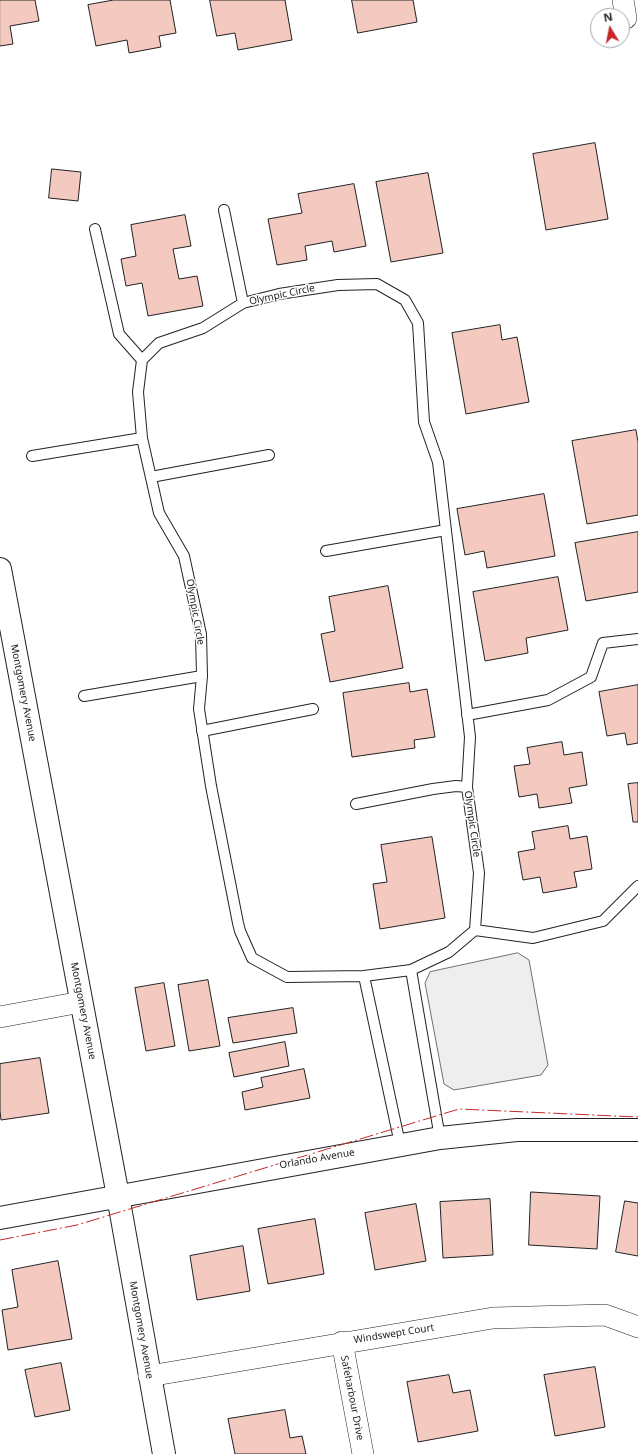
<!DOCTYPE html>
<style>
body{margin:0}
#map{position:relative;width:638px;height:1454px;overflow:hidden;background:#fff;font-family:"Noto Sans",sans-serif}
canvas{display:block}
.north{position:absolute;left:590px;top:8px;width:40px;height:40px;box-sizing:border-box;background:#fff;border:1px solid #a7a7a7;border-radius:50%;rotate:350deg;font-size:11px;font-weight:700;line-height:16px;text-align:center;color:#222}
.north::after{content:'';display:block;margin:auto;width:14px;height:18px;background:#c62828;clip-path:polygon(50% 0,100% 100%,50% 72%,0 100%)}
</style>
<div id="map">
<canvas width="638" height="1454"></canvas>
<div class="north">N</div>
</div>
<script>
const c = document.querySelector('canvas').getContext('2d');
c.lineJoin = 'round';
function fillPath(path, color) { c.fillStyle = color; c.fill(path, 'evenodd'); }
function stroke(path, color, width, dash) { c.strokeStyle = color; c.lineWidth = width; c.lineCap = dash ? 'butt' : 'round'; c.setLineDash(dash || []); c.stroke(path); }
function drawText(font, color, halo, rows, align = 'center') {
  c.font = font + ' "Noto Sans",sans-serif'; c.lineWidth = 3; c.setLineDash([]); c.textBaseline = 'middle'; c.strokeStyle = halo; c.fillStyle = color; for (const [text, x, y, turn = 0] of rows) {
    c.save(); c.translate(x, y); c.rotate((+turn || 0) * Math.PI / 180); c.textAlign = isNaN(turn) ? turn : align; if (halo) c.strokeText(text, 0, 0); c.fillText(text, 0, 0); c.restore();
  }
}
const green = new Path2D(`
 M518,953L529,960L548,1065L541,1075L454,1090L444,1084L425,983L430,972Z`);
const building = new Path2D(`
 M0,0H35L39,21L10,26L13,44L0,46Z
 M114,0H170L176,33L159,36L161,47L129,53L127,40L96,46L88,5Z
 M210,0H285L292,40L238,50L235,33L217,36Z
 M352,0H413L417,22L358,33Z
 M595,143L608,219L546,230L533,154Z
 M52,169L81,172L78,201L49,198Z
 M428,173L443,253L391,262L376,182Z
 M354,184L366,246L334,252L332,241L305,246L307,260L277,265L268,219L302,213L298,194Z
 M185,215L191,246L173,249L179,279L197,276L203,306L148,316L142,283L126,286L121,259L136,256L131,225Z
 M500,325L502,340L517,337L529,402L466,414L452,333Z
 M636,430L638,442V515L587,524L572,441Z
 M544,494L555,556L487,568L484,551L465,555L457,509Z
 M638,532V592L586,601L575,543Z
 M558,577L568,630L526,638L528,653L485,661L473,592Z
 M388,586L403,668L330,682L321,634L335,631L329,597Z
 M409,683L410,692L427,689L435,737L414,740L415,748L352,757L343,693Z
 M638,685V743L627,745L625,733L607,736L599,692Z
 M562,742L564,755L582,752L587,785L569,788L572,803L539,808L537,794L519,797L514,766L530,764L527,748Z
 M638,783V822H633L628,784Z
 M568,826L570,839L587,836L592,869L574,872L577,887L543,893L540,877L523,880L518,852L535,849L532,832Z
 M432,837L445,918L380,929L373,884L387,882L381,845Z
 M208,980L220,1046L189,1051L178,985Z
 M164,983L175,1046L146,1051L135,988Z
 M293,1008L297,1033L233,1043L228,1018Z
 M285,1042L289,1066L234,1077L229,1053Z
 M40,1058L49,1113L1,1120L0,1111V1064Z
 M304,1069L310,1098L245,1110L242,1092L263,1087L261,1078Z
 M531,1192L600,1196L597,1249L529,1245Z
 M490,1199L493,1255L443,1258L440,1202Z
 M625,1201L638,1203V1256L616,1252Z
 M416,1204L426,1261L375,1270L365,1213Z
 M315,1219L324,1274L268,1284L258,1229Z
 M243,1246L250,1291L197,1300L190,1256Z
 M58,1261L72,1339L8,1350L2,1310L18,1307L12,1270Z
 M61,1363L70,1410L35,1417L25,1370Z
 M595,1367L605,1427L555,1436L544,1375Z
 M449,1375L453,1393L470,1390L478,1431L418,1442L407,1382Z
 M285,1410L290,1438L302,1436L306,1454H235L228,1419Z`);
const service = new Path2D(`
 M224,210L243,303
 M95,229L119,334L142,360
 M377,284L405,300L418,323L424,422L438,462L470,737L467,787L479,873L475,930L449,952L411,970L364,976L287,977L252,958L240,931L238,923L211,786L199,709L202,676L201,634L184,556L159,513L142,438L138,392L142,360L159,343L203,328L243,303L279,294L338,285Z
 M32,456L142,438
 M151,477L269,455
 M326,551L446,530
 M84,696L202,676
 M467,715L548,700L591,677L603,643L638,639
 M202,731L313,709
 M356,804L433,789L456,786L467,787
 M475,930L533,938L603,921L638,886
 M411,970L440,1138
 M364,976L400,1144`);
const minor = new Path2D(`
 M623,0L626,18
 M0,1017L81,1002
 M342,1342L363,1454
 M149,1376L493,1318L605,1315L638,1327`);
const tertiary = new Path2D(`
 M0,569L118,1196L164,1454
 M0,1218L440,1138L517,1130H638`);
const power = new Path2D(`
 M0,1240L77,1225L459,1109L638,1117`);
const streetNames = [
 ["Olympic Circle",282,295,-12],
 ["Olympic Circle",195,612,80],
 ["Montgomery Avenue",23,693,79],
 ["Olympic Circle",472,824,82],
 ["Montgomery Avenue",83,1011,79],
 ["Orlando Avenue",317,1159,-10],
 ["Montgomery Avenue",141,1330,80],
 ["Windswept Court",394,1334,-9],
 ["Safeharbour Drive",352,1398,79]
];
fillPath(green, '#eee');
stroke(green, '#6f6f6f', 1);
fillPath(building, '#f3c9c0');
stroke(building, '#222', 1);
stroke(service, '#222', 12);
stroke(minor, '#222', 22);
stroke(tertiary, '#222', 24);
stroke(service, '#fff', 10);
stroke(minor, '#fff', 21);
stroke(tertiary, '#fff', 22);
stroke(power, '#c62828', 1, [14, 3, 2, 3]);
drawText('10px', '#222', '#fff', streetNames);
</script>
